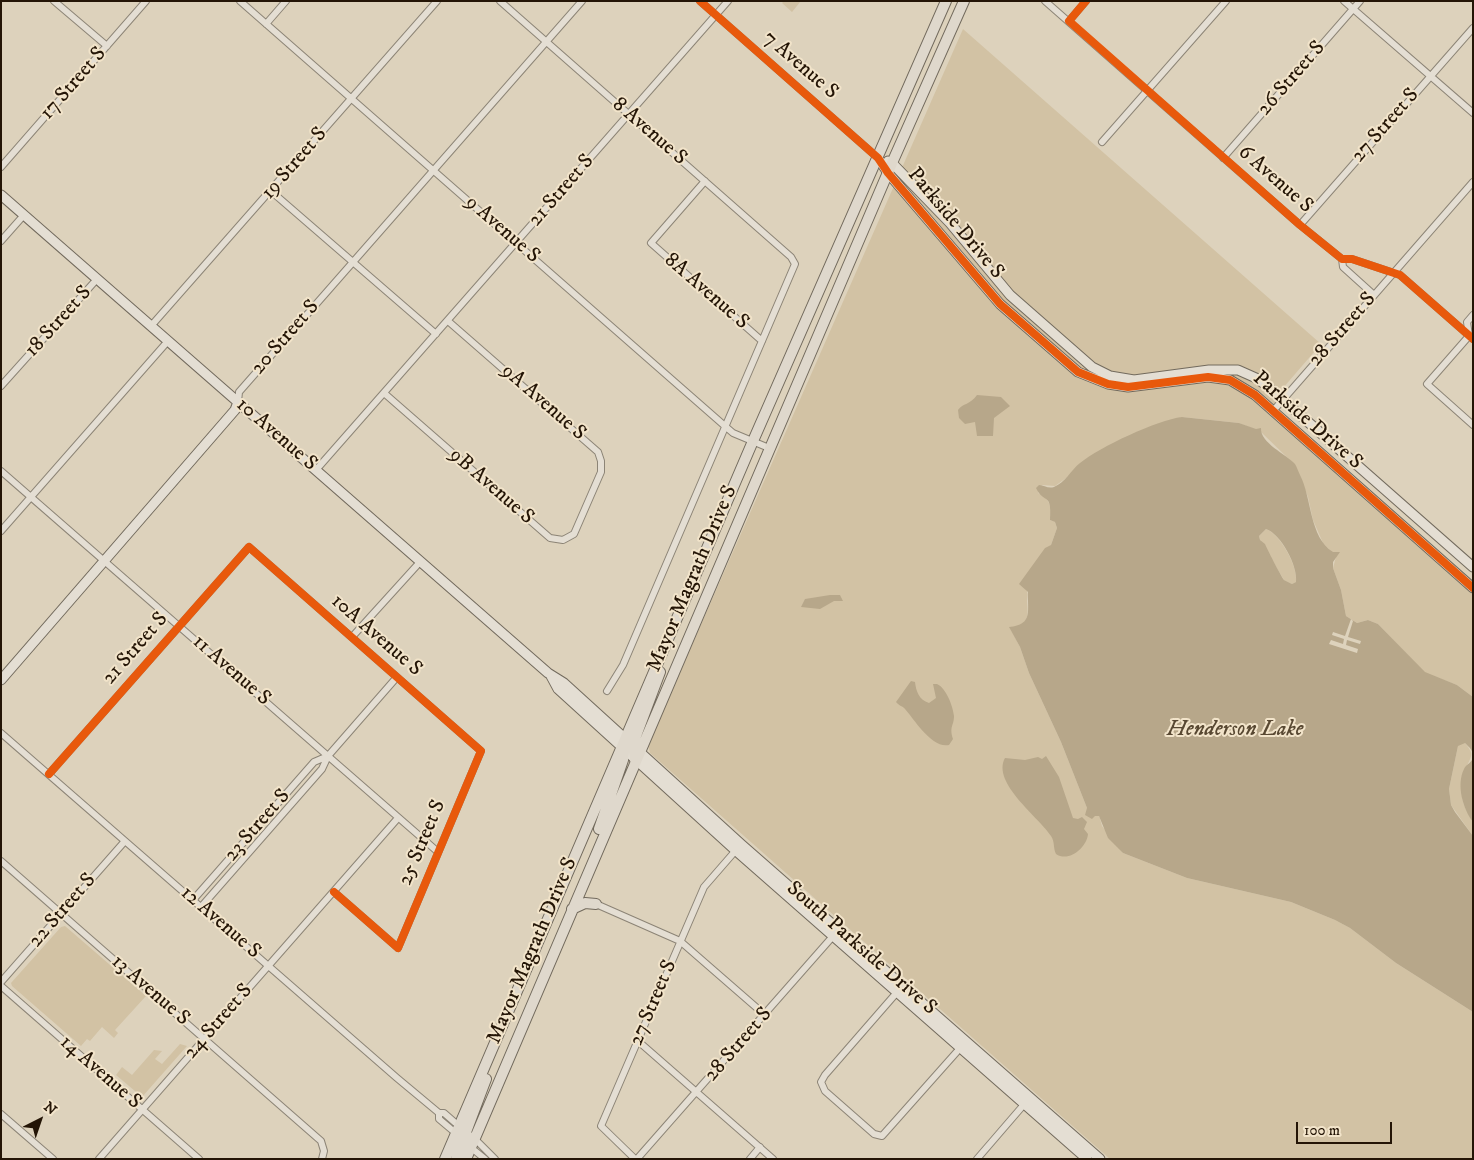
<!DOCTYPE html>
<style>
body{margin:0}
#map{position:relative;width:1474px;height:1160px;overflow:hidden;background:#ddd2bc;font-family:"IM FELL DW Pica",serif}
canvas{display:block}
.frame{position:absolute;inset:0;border:2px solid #241506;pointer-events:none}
.north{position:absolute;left:15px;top:1095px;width:50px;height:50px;-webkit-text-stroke:4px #f2e4ca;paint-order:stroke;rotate:41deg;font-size:14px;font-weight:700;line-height:20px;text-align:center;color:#241506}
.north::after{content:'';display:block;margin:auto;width:18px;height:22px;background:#241506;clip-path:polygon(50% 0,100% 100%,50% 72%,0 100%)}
.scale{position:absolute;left:1296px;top:1122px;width:96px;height:22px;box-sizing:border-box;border:2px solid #241506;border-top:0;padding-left:6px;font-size:15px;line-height:18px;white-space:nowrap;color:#241506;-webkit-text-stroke:4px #f2e4ca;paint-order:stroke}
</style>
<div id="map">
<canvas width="1474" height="1160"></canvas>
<div class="frame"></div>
<div class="north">N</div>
<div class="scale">100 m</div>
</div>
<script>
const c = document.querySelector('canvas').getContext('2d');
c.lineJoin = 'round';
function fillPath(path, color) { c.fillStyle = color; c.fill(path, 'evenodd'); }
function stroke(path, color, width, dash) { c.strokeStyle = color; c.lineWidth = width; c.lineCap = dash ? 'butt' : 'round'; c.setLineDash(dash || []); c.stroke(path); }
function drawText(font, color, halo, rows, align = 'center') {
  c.font = font + ' "IM FELL DW Pica",serif'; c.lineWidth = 4; c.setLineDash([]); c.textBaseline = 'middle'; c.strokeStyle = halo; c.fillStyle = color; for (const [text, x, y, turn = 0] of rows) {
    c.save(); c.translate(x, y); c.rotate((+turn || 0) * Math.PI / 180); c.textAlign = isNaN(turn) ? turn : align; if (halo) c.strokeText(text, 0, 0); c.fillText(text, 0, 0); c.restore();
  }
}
const green = new Path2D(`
 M784,1H801L792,12L782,3Z
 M963,29L1321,344L1283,388L1273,411L1473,588V697L1457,685L1425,673L1378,624L1368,620L1357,623L1346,616L1341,590L1333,568L1336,557L1323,543L1313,520L1308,497L1295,465L1261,432L1239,423L1182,417L1069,476L1055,486L1042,485L1038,493C1051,500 1051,506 1050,520L1055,522L1057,528L1051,545L1025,588C1029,593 1027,595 1027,601C1028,617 1030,624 1010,628L1020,647L1029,673L1061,742L1087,808L1095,816L1099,815L1102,826L1123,853L1187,878L1291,902L1335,920L1350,928L1396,963L1473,1012V1159H1110L650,753L648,745Z
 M1266,529C1280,534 1298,566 1296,582L1292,584L1284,580L1260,540L1259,536Z
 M1460,743H1465C1474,754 1472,755 1467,766C1464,772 1462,785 1462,792C1462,806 1467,810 1472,821C1474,825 1473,832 1473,836L1451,805L1449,789L1458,746Z
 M65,926L146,996L115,1030L118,1033L114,1038L102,1027L90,1041L87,1039L81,1046L12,986L11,983L61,927Z
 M180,1044L187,1046L142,1097L116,1075L122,1067L132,1075L154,1050L162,1051L155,1059L162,1064Z`);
const water = new Path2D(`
 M977,395L1001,397L1010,406L994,418L993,436H977L975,422L965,424L959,418L958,410C963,403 970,405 977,395Z
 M1182,417L1239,423L1256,429L1261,428C1260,443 1286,454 1295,464C1297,467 1298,471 1300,475C1312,498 1309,537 1333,552H1340L1333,562V568L1341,590L1346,616L1357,623L1368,620L1378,624L1425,672L1457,685L1473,697V822C1463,809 1456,785 1464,769C1466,764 1473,763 1473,756C1473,750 1469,747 1465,743L1458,746L1449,789L1451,805L1455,812L1473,836V1012L1396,963L1350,928L1335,920L1291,902L1187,878L1123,853L1108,838L1099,816H1095L1092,819L1085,815L1087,808L1061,742L1029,673L1020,647L1009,627C1034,625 1027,609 1028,592L1019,584L1045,548L1051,545L1057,528L1055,522L1050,520C1052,491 1044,505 1036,488L1039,485C1044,485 1048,489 1054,487C1066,482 1070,471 1080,463C1100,447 1157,420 1182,417ZM1266,529C1281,534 1298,566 1296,582L1292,584L1284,580C1281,576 1266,547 1265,544L1260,540L1259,536Z
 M830,595H840L843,601H834L820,609L801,607L805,599Z
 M911,681L915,682C916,691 919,700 929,703L936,698L933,684H937C946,688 953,706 954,716C954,726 949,726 953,739L949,745C932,749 914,719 905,709C903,706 899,706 896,702Z
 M1046,756L1059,777L1073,818L1078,819L1082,817L1087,822L1084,829L1088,834C1087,847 1069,863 1056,854C1053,848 1055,842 1051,836C1040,818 991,783 1005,758L1025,760L1038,757L1042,759Z`);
const pier = new Path2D(`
 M1351,619L1353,621L1348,637L1361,641L1360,644L1347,640L1346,645L1358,649L1357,653L1329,644L1331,640L1343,644L1344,639L1332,635L1333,632L1345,636Z`);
const street = new Path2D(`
 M54,1L107,46
 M240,1L726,427L733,433L769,448
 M500,1L791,257L795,264L623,665L607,691
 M700,1L878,158
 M1045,1L1300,225L1342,259H1352L1400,275L1473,339
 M1344,1L1473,113
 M1069,21L1086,1
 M266,24L286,1
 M1102,142L1226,1
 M1223,158L1360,1
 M1,167L146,1
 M705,181L651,243L762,341
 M272,192L436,334
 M1300,225L1473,28
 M1,241L24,215
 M1342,259L1343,267L1374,295
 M151,326L437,1
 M1469,336L1427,384L1473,425
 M1469,336L1467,322L1473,315
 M1,386L97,279
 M384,393L550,538L563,540L574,534L601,472V461L598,452L448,321
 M238,402L239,392L582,1
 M1273,411L1473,182
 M316,470L728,1
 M1,471L438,852
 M1,531L168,341
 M352,637L420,562
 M1,733L397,1078L439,1113H444L460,1127
 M49,774L249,547L481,751L398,948L334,892
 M1,861L321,1141L324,1151L322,1159
 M193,900L314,762L328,756
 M596,904L680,941L765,1015
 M201,907L322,769L328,756L397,677
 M1,982L125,841
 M1,986L199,1159
 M899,990L825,1075L821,1082L825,1091L874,1134L882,1136L962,1046
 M638,1041L773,1159
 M439,1113V1119L458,1135
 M1,1114L53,1159
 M474,1138L495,1159
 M469,1146L485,1159
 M99,1159L398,818
 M635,1159L601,1126L704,887L737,849
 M637,1159L834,935
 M750,1159L760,1147
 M977,1159L1027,1101`);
const secondary = new Path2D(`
 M878,158L888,173L1000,304L1078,372L1108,384L1128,387L1208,377L1230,380L1255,395L1473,588
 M888,161L892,163L950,223L1010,295L1092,367L1110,376L1134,380L1209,370H1238L1256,378L1266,385L1473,567
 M1,195L548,673L564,683L741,844L1100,1159
 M551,676L558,689L735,850L1087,1159
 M1,680L235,410L238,402`);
const primary = new Path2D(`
 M635,760L633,744L660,672
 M599,829L623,760L625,745
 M572,909L585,903L596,904
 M471,1147L466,1132L486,1079
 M445,1159L753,441L946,1
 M456,1159L463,1140L460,1131
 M466,1159L892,163L964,1`);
const cycleway = new Path2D(`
 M700,1L878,158L888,173L1000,304L1078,372L1108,384L1128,387L1208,377L1230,380L1255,395L1473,588
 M1086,1L1069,21L1300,225L1342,259H1352L1400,275L1473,339
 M49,774L249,547L481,751L398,948L334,892`);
const streetNames = [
 ["7 Avenue S",800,66,41],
 ["26 Street S",1292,79,-49],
 ["17 Street S",74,84,-49],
 ["27 Street S",1386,126,-49],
 ["8 Avenue S",649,132,41],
 ["19 Street S",295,164,-49],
 ["6 Avenue S",1275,180,41],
 ["21 Street S",562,191,-49],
 ["Parkside Drive S",955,224,50],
 ["9 Avenue S",502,230,41],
 ["8A Avenue S",706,292,41],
 ["18 Street S",59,322,-48],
 ["28 Street S",1343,330,-49],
 ["20 Street S",286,338,-49],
 ["9A Avenue S",543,403,41],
 ["Parkside Drive S",1307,421,41],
 ["10 Avenue S",276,435,41],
 ["9B Avenue S",491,487,41],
 ["Mayor Magrath Drive S",693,579,-67],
 ["10A Avenue S",376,636,41],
 ["21 Street S",136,649,-49],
 ["11 Avenue S",231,671,41],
 ["23 Street S",258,826,-49],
 ["25 Street S",423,843,-67],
 ["22 Street S",63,911,-49],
 ["12 Avenue S",220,923,41],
 ["South Parkside Drive S",861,949,41],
 ["Mayor Magrath Drive S",533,951,-67],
 ["13 Avenue S",150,991,41],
 ["27 Street S",654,1003,-67],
 ["24 Street S",219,1022,-49],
 ["28 Street S",739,1045,-49],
 ["14 Avenue S",100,1073,41]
];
const waterNames = [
 ["Henderson Lake",1235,730]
];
fillPath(green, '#d2c2a4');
fillPath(water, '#b7a78a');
fillPath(pier, '#ddd2bc');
stroke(street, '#8c8476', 8);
stroke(secondary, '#726a5d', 11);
stroke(primary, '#726a5d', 12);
stroke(street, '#e4ded3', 6);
stroke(secondary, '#e4ded3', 9);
stroke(primary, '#dfd8cc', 10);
stroke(cycleway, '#e8590c', 8);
drawText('21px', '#241506', '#f2e4ca', streetNames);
drawText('italic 22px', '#584832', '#f2e4ca', waterNames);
</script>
